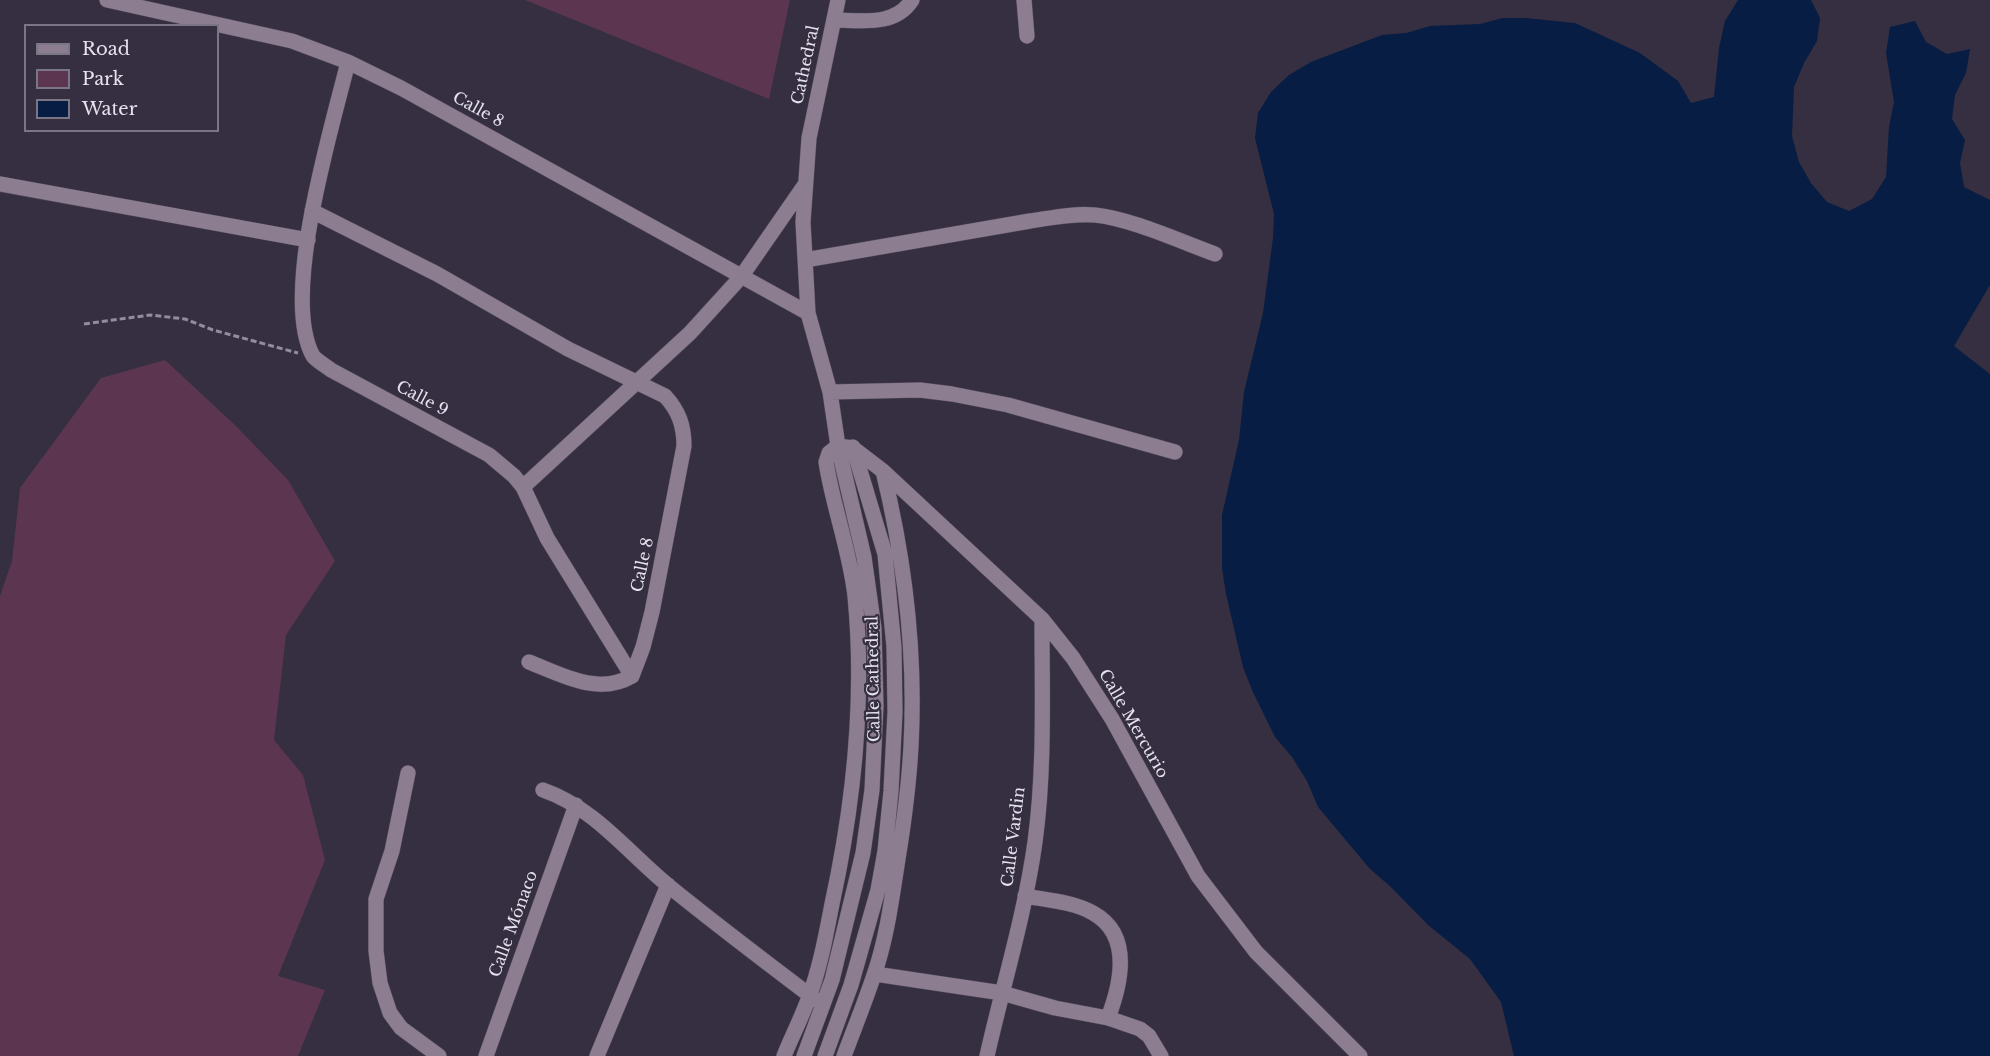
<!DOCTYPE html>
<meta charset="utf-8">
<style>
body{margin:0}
#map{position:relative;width:1990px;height:1056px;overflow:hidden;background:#352f41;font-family:"Libre Baskerville",serif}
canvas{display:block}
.legend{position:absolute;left:24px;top:24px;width:195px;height:108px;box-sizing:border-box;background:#352f41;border:2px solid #7b7686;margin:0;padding:8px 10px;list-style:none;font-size:18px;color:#e5e1ed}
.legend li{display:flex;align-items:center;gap:12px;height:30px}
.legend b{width:30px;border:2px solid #7b7686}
</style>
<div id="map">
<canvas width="1990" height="1056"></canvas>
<ul class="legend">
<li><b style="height:8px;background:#8d7d91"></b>Road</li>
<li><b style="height:16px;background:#5c3650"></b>Park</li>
<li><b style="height:16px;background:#071d43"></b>Water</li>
</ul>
</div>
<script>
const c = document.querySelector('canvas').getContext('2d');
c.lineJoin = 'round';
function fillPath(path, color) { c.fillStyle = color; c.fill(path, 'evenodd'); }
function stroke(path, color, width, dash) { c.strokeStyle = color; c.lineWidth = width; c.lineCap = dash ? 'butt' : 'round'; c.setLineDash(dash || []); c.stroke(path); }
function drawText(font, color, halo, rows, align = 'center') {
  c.font = font + ' "Libre Baskerville",serif'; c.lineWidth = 4.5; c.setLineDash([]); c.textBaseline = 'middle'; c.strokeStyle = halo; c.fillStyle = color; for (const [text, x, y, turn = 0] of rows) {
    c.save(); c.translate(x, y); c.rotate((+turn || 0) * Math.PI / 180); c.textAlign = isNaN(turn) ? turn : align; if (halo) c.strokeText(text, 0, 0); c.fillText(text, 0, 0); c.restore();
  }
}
const green = new Path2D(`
 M525,0H790L769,99Z
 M165,360L236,426L288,480L335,561L286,635L274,740L303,775L325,860L278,976L325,990L298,1056H0V596L12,561L20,488L101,378Z`);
const water = new Path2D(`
 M1738,0H1811L1820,18L1817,41L1804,63L1794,87L1792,136L1799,162L1811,183L1827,202L1849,211L1872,199L1886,177L1889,127L1894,102L1886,53L1890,27L1915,21L1926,42L1947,54L1970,49L1966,73L1955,95L1952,119L1965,140L1960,163L1964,187L1990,200V285L1954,346L1990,374V1056H1514L1501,1002L1470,959L1428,925L1391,887L1370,869L1318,807L1307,781L1292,757L1275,737L1252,690L1243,667L1226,594L1222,568V515L1239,440L1244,392L1263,313L1273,238L1274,214L1255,138L1258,113L1271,92L1289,75L1311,62L1382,35L1406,33L1430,26L1480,24L1503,18H1526L1575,23L1640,53L1678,81L1691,103L1714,97L1719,48L1725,21Z`);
const path = new Path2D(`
 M84,324L150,315L185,319L213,330L298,353`);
const minor = new Path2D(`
 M107,0L292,41L348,62L401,88L808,313
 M1024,0L1027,36
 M834,20C861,20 895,27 912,0
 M348,62C332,128 280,296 313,356C317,361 326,366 331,370L489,455L514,476L523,487L547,538L632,676
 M0,184L308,240
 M312,211L437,274L568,349L665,396C679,411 684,426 684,446L652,612L643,647L632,676
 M805,260L1030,221C1051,218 1073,213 1095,215C1132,219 1179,241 1215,254
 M830,392L920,390L952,394L1008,405L1175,452
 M838,446L853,448L883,471L1042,619L1073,658L1112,719L1198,876L1256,952L1360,1056
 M523,487L690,333L741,277L804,186
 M529,662C562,675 598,696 632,676
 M408,773L392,851L376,899V951L380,983L390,1013L401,1028L439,1056
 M543,790C595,808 629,854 670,887C718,926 767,963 816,1000
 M1025,896C1047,900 1074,902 1093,913C1133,935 1121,984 1108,1018
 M875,974L1002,993L1055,1008L1108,1018L1140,1029L1149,1036L1161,1056
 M486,1056L576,805
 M597,1056L668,885
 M784,1056C792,1036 802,1017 809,997C820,968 826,935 832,904C854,803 865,700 855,596C850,551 833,507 826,462L829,453L838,446
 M804,1056L832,980L863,853L872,790L876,706L874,628L864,557L838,446L830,392L808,313L803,222L809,138L838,0
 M825,1056L851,985L878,890L885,851L891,791L895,712L894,647L885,554L853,447
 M844,1056C854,1029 865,1002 874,975C887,938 892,897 898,859C904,822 909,784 911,746C916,653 905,561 883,471
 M987,1056C1003,985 1025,914 1035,842C1045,769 1042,693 1042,619`);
const streetNames = [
 ["Cathedral",806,65,-78],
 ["Calle 8",478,110,29],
 ["Calle 9",422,399,28],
 ["Calle 8",643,565,-78],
 ["Calle Cathedral",874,679,-91],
 ["Calle Mercurio",1133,724,60],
 ["Calle Vardin",1014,837,-83],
 ["Calle Mónaco",514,924,-70]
];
fillPath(green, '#5c3650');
fillPath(water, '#071d43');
stroke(minor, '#514b5d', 16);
stroke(path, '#928d9c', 3, [6, 3]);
stroke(minor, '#8d7d91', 15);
drawText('16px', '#e5e1ed', '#352f41', streetNames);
</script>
